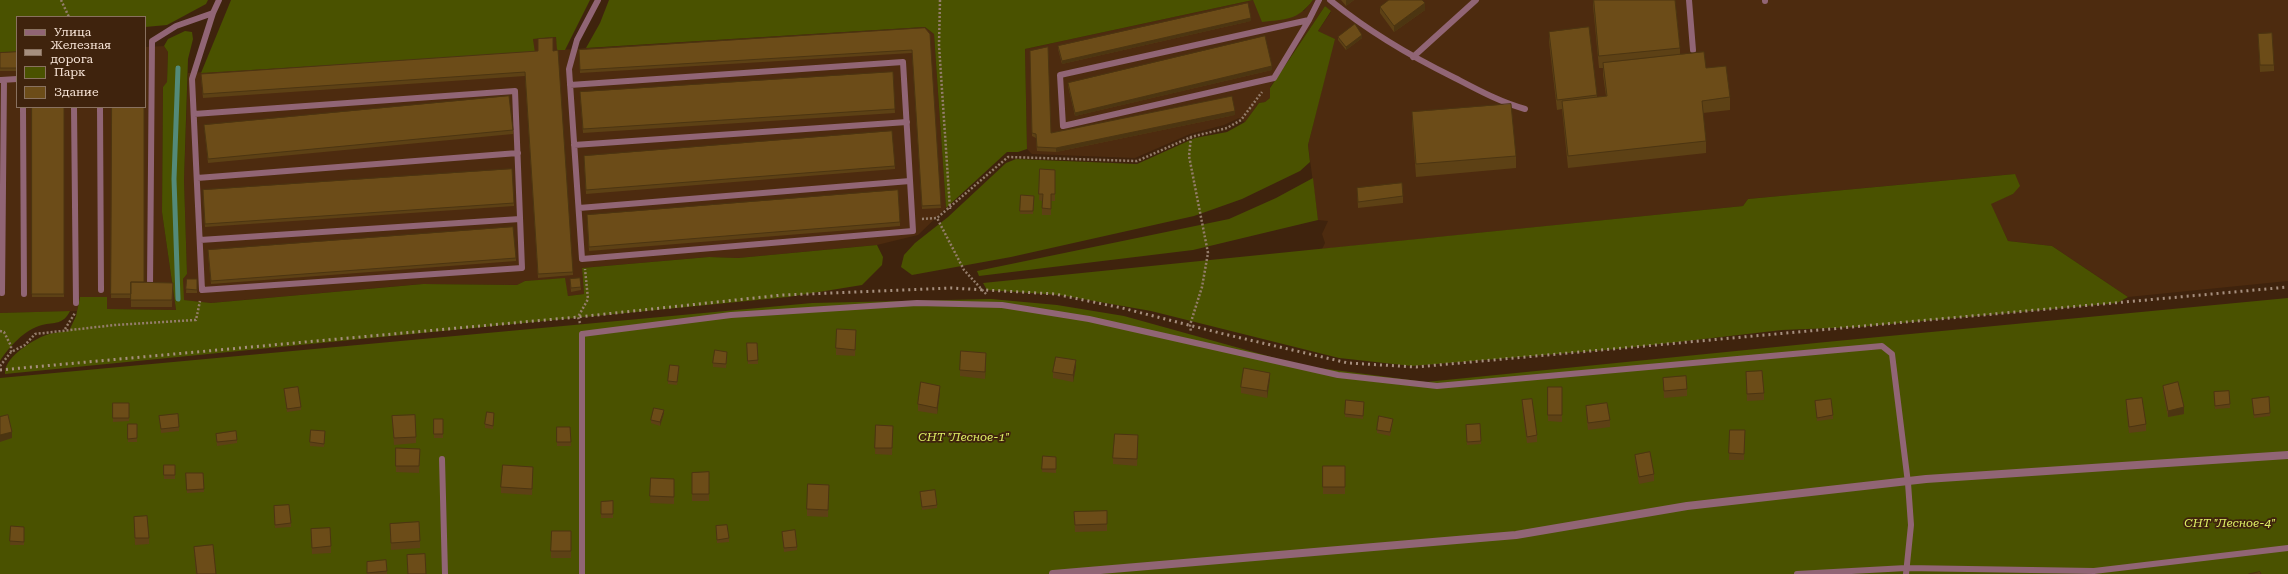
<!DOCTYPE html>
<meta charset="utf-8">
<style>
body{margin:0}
#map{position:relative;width:2288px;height:574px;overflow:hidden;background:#3f230d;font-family:"Roboto Serif",serif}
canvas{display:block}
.legend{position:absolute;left:16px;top:16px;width:130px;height:92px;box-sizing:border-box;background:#3f230d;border:1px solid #89715f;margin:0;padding:5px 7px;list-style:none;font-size:12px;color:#f9e6d9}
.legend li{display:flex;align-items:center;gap:8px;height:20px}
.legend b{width:20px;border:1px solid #89715f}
</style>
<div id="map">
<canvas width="2288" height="574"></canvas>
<ul class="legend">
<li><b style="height:5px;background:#916575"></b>Улица</li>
<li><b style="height:5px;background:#a68f7e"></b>Железная дорога</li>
<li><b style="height:11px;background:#4a5200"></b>Парк</li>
<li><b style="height:11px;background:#6c4c18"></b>Здание</li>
</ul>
</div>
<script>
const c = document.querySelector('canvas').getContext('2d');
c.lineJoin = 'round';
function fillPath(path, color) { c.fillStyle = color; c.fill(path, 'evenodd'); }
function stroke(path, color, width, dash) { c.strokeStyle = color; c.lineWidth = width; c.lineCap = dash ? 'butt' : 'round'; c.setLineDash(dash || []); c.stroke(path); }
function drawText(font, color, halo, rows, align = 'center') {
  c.font = font + ' "Roboto Serif",serif'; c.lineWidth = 3.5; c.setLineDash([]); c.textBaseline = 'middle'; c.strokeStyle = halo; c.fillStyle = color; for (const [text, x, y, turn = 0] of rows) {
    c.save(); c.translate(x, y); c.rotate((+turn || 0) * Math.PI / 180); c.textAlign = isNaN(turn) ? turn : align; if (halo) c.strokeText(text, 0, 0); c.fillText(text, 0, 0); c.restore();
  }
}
const built = new Path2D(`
 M1253,0L1304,11L1313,0H2288V281L2128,297L2052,246L2008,241L1990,203L2013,194L2015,174L1748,199L1743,206L1322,249L1325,243L1322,234L1328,221L1318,220L1308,145L1334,39L1318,31L1331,12L1325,6L1270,87V98L1265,102L1259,103L1245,122L1239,118L1224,125L1190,134L1135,158L1032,154L1027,149L1025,49Z
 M925,27L934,34L946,208L918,235L877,245L738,258L709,257L582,268L584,294L568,296L564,279L525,281L517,285L422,284L211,303L183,300V279L187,274L184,180L188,73L534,53L533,39L556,37L558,50Z
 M164,46L168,52L167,83L163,87L162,212L176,310L107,309V297H80L77,311L0,313V52H17V107H145V47Z`);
const green = new Path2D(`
 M0,0H208L206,4L167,25L145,27V17H17V52H0Z
 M231,0H590L565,50H557L556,37L533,39L535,53L201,73Z
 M609,0H1313C1297,21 1286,19 1262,22L1253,0L1025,49L1027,149L1018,152H1007L946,208L934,34L925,27L586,48L600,23Z
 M1325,6L1331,11L1318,31L1335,39L1308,145L1310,162L1300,171L1242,199L1194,216L1011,257L912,275L901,267L904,255L915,243L948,217L1006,163L1016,159L1137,164L1195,138L1227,132L1245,122L1259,103L1265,102L1270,98V88Z
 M185,31L192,32L193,39L188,59L184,180L187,274L183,279L184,300L211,303L423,284L517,285L525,281L565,278L568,296L584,294L582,268L709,257L738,258L877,245L883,257L882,265L862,285L788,297L5,374C4,358 29,343 41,337C49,333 60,332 69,331L76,316L80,297H107V309L176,310L162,212L163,87L167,82L168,52L164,46L168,39Z
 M2015,174L2020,186L2013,194L1991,204L2008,241L2052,246L2128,297L2117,303L1858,327L1782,330L1617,349L1412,366L1339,358L1151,311L1060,295L987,290L983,283L1743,206L1748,199Z
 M1313,178L1318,220L1193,250L979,276L977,271L1229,219L1276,198Z
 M2288,298V574H0V378L812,303L991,299L1057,305L1124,316L1304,366L1426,382L1826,342Z
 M70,311C63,325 55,322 42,325C25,329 8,348 0,361V313Z`);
const stream = new Path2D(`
 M178,299L174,179L178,68`);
const path = new Path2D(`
 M61,0L69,17
 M940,0L939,45L950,209
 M1191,137L1189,156L1208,253L1202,287L1190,325L1191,332
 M922,219L937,218
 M986,294L964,270L937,218L1008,157L1137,161L1191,137L1227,128L1241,120L1262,92
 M580,323L578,317L588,299L585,269
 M65,329L75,313
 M0,331L4,332L11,346V352
 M0,366L11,352L25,345L35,334L115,325L196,320L200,301`);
const lane = new Path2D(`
 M1330,0C1369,32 1410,56 1455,78C1478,90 1500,102 1525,109
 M1689,0L1693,50
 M1765,0V1
 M1309,20L1060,75L1063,126L1274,78L1309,20L1319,0
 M1413,57L1476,0
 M1,80L17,79
 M570,85L903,62L913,231L582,259L569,69L577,40L598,0
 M23,107L24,294
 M74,107L76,303
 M100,107L101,290
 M194,114L515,91L522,268L202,290L192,79L213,13
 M574,145L907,122
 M197,178L518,153
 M579,208L910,181
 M200,240L520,219
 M150,286L152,41L176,26L213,13L219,0
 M2,293L4,80
 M442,459L445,574
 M582,574V334L731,315L917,303L1002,305L1089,319L1338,375L1437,386L1882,346L1892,354L1908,483L1911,525L1906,574
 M1797,574L1906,568L2094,571L2288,548`);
const street = new Path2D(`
 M1053,574L1516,535L1687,506L1926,479L2288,455`);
const rail = new Path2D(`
 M0,370L578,317L782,295L951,288L1055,294L1122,308L1224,334L1348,363L1416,367L2288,287`);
const wall = new Path2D(`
 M1341,0H1354L1346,6Z
 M1593,0H1675L1680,48V54L1706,68L1730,97V110L1703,113L1706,141V153L1568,168L1562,109L1557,110L1549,42V32L1597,95V97L1606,96L1603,75V68H1599L1593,6Z
 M1380,7L1425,10L1394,32L1380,13Z
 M1251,21L1062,64L1058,49V46Z
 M925,28L941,208L922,209L912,53L580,73L579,50Z
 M2258,34L2274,65V71L2260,72Z
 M1338,37L1362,38L1346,50L1338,40Z
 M538,51L573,272V275L538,278L525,76L203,98L201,78Z
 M1030,51L1051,133L1235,115L1056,152L1037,151L1036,138L1032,136Z
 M17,52V71H0V53Z
 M1272,70L1075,116L1068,86V83Z
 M893,72L895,113L583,133L580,95Z
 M32,107H64V297H32Z
 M112,107L144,282L173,283L172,307H131V298H111Z
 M1412,112L1516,156V168L1416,177L1412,124Z
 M204,125L513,130V134L208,163Z
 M584,159L895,166V169L586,194Z
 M1040,169L1055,170V201H1051V215H1042V201L1039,200Z
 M1357,188L1403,196V203L1358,208Z
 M203,194L514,203V206L205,227Z
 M1021,195L1034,196L1033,214H1020Z
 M587,219L900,222V226L589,251Z
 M208,254L516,258V261L211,284Z
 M187,279H197V293H186Z
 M570,279L581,287V290L571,292Z
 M856,337L855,356L836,355V348Z
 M747,343H757L758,364H748Z
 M727,355L726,368L713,367V363Z
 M986,360L985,379L960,376V370Z
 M1076,367L1073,382L1053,378V372Z
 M679,370L677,385L668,384V381Z
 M1746,372L1764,393V400L1747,401Z
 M1663,378L1687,389V396L1664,398Z
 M1270,379L1267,398L1241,393V387Z
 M2163,386L2184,414L2168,417L2163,392Z
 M1548,387H1562V422L1548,421Z
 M284,389L301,407V410L287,412Z
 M940,392L937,414L918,411V404Z
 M2214,392L2230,404V408L2215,409Z
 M2252,399L2270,413V416L2254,418Z
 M1522,400L1537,435V442L1527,443L1522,407Z
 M2126,400L2146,424V431L2129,433L2126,407Z
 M1815,401L1833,415V419L1817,421Z
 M113,403H129V421L113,422Z
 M1364,406L1363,419L1345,417V414Z
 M1586,406L1610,420V427L1588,430L1586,413Z
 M664,413L660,426L651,423V420Z
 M159,416L179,427V431L161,433Z
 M392,416L416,437V443L394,445Z
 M494,417L493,429L485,428V424Z
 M434,419H443V438H434Z
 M1393,422L1390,436L1377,433V430Z
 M128,424H137V442H128Z
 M876,425L893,426L892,455L875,454Z
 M557,427H570L571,446H557Z
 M1466,428L1481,441V444L1467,445Z
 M1730,430H1745L1744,460H1729Z
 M216,434L237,440V443L217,446Z
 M325,434L324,447L310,446V442Z
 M1138,442L1137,466L1113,464V458Z
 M396,448L420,449L419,473L396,472Z
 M1635,455L1654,474V481L1639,484L1635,461Z
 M1043,456L1056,457V473L1042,472Z
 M164,465H175V479H164Z
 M1323,466L1345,487V494H1323Z
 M709,472V501H692V473Z
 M186,473H203L204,492L187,493Z
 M533,474L532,495L501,493V487Z
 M651,478L674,479V504L650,503Z
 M829,485L828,517L807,516V509Z
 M920,492L937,505V508L922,510Z
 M613,501V518H601V502Z
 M274,510L291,523V527L275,528Z
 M1074,512L1107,524V531L1075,532Z
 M134,517L149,538V544L135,545Z
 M390,524L420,541V548L391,550Z
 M11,526L24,527V545H10Z
 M716,526L729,538V542L717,543Z
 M311,529L331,546V553L312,554Z
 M571,531V558H551V551Z
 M782,532L797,547V550L784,552Z
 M194,547L216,574H196Z
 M367,565L387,571V574H367Z`);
const shadedWall = new Path2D(`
 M1346,0H1354L1346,6Z
 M1425,3V10L1394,32V26Z
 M1251,18V21L1062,64V61Z
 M1362,35V38L1346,50V47Z
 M1272,66V70L1075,116V113Z
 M1235,111V115L1056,152V148Z
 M986,353V360L985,379V372Z
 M1076,360V367L1073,382V375Z
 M1270,373V379L1267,398V391Z
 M940,386V392L937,414V408Z
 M2184,407V414L2168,417V411Z
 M664,410V413L660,426V422Z
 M12,432V438L0,442V435Z`);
const building = new Path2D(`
 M1389,0H1422L1425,3L1394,26L1380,7Z
 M1594,0H1675L1680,48L1599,56Z
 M1248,3L1251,18L1062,61L1058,46Z
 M1355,24L1362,35L1346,47L1338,37Z
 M1589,27L1597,95L1557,100L1549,32Z
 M925,28L930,34L941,205L922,206L912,50L580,70L579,50Z
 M2272,33L2274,65H2260L2258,34Z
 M1265,36L1272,66L1075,113L1068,83Z
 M553,38V51L558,50L573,272L538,274L525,72L203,94L201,74L538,51V39Z
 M1048,47L1051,133L1232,96L1235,111L1056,148L1037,147L1036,134L1032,133L1030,51Z
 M17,52V68H0V53Z
 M1704,52L1706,68L1726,66L1730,97L1702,101L1706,141L1568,156L1562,101L1607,96L1603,63Z
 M893,72L895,109L583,129L580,92Z
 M509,96L513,130L208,159L204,125Z
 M1511,104L1516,156L1416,164L1412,112Z
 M32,107H64V294H32Z
 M112,107H144V282H131V294H111Z
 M892,131L895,166L586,190L584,156Z
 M512,169L514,203L205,224L203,190Z
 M1040,169L1055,170V194H1051V209L1042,208L1043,194H1039Z
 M1402,183L1403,196L1358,202L1357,188Z
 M898,190L900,222L589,247L587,215Z
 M1021,195L1034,196L1033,211H1020Z
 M513,227L516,258L211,281L208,250Z
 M580,278L581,287L571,288L570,279Z
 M187,279H197V290L186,289Z
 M131,282L173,283L172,300H131Z
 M837,329L856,330L855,350L836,348Z
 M747,343H757L758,360L748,361Z
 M715,350L727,352L726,364L713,363Z
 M961,351L986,353L985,372L960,370Z
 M1056,357L1076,360L1073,375L1053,372Z
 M670,365L679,366L677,382L668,381Z
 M1244,368L1270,373L1267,391L1241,387Z
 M1762,371L1764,393L1747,394L1746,372Z
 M1686,376L1687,389L1664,391L1663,378Z
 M921,382L940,386L937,408L918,404Z
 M2178,382L2184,407L2168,411L2163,386Z
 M298,387L301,407L287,409L284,389Z
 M1548,387H1562V415H1548Z
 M2229,391L2230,404L2215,406L2214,392Z
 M2269,397L2270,413L2254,415L2252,399Z
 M2142,398L2146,424L2129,427L2126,400Z
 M1532,399L1537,435L1527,437L1522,400Z
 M1831,399L1833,415L1817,418L1815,401Z
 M1346,400L1364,402L1363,416L1345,414Z
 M113,403H129V418H113Z
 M1607,403L1610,420L1588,423L1586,406Z
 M654,408L664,410L660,422L651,420Z
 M487,412L494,413L493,426L485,424Z
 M178,414L179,427L161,429L159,416Z
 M8,415L12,432L0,435V417Z
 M415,415L416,437L394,438L392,416Z
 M1379,416L1393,419L1390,432L1377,430Z
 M434,419H443V434H434Z
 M128,424H137V438L128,439Z
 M1480,424L1481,441L1467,442L1466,425Z
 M876,425L893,426L892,448H875Z
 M557,427H570L571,442H557Z
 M311,430L325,431L324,444L310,442Z
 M1730,430H1745L1744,454L1729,453Z
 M236,431L237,440L217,442L216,434Z
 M1115,434L1138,435L1137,459L1113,458Z
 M396,448L420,449L419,466H396Z
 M1650,452L1654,474L1639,477L1635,455Z
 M1043,456L1056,457V469H1042Z
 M164,465H175V475H164Z
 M503,465L533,467L532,489L501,487Z
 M1323,466H1345V487H1323Z
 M709,472V494H692V473Z
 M186,473H203L204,489L187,490Z
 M651,478L674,479V497L650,496Z
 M808,484L829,485L828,510L807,509Z
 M935,490L937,505L922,507L920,492Z
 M613,501V514H601V502Z
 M289,505L291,523L275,525L274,506Z
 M1107,511V524L1075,525L1074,512Z
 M147,516L149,538H135L134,517Z
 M419,522L420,541L391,543L390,524Z
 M727,525L729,538L717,540L716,526Z
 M11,526L24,527V542L10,541Z
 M330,528L331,546L312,548L311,529Z
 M795,530L797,547L784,548L782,532Z
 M552,531H571V551H551Z
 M213,545L216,574H197L194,547Z
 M425,554L426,574H408L407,555Z
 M386,560L387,571L367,573V562Z
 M2260,572L2261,574H2249Z`);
const parkNames = [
 ["СНТ \"Лесное-1\"",964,437],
 ["СНТ \"Лесное-4\"",2230,523]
];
fillPath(built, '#4d2b0f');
fillPath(green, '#4a5200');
stroke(stream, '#538a7a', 5);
stroke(path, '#947d6b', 2.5, [2, 2]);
stroke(lane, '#916575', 6);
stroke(street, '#916575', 8);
stroke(rail, '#a68f7e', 3, [2, 4]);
fillPath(wall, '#5d4115');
fillPath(shadedWall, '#4c3511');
fillPath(building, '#6c4c18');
stroke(building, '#4c3511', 1);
drawText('italic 12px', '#ddee64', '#3f230d', parkNames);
</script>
